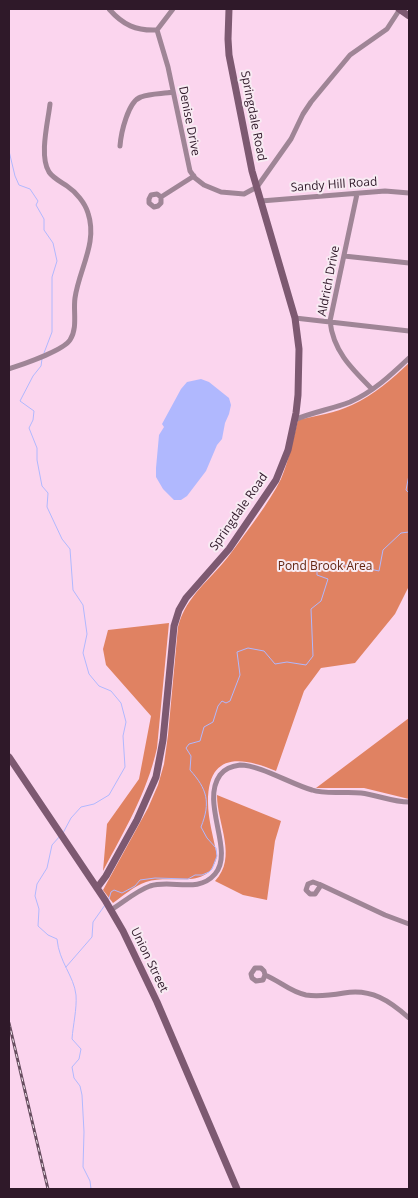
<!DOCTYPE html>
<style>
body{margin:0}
#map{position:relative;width:418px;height:1198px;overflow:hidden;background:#fbd5ee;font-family:"Open Sans",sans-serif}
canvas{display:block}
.frame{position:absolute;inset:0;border:10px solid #2f1929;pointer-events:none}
</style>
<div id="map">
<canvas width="418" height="1198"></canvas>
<div class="frame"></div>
</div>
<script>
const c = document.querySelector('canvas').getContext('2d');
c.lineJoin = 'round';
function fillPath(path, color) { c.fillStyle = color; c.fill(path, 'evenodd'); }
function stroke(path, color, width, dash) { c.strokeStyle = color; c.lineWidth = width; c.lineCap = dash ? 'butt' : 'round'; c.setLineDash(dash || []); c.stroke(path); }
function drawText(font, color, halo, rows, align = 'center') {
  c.font = font + ' "Open Sans",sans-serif'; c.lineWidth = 4; c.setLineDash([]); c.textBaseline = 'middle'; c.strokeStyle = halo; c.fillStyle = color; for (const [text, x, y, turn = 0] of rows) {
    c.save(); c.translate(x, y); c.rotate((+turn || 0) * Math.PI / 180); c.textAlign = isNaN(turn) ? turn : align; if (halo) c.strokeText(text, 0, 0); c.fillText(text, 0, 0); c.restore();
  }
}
const forest = new Path2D(`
 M409,363V586L395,614L355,663L321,668L304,691L276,771C240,756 208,753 208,802C208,820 214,839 217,856C209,892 172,873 146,882C134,886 123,896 113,903L103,890L148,808L158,785L164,764L168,735L178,627C186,595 212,579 231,553C247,531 269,503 281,479C289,460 293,440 298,420C316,416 335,413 352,405C374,395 392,379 409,363Z
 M169,623L157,748C147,793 124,831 103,871L107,824L139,779L151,716L106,665L103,649L108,630Z
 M409,718V799L364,788H316Z
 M217,795L281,821L275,841L267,900L243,895L215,881C238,857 217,824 217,795Z`);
const water = new Path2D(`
 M201,379L209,382L229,398L231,405L229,414L225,423L222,439L217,445L206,471L187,496L181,500H174L163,489L156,477V468L159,435L164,427L162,424L181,389L187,382Z`);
const stream = new Path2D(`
 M9,151L15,176L19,185L30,189L38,201L36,205L44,219V230L53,243L57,261L52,277V332L44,353
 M42,359L41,366L33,376L20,401L34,411L33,420L29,428L37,448V460L42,486L48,493L47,507L62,539L70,549L73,590L83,605L87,634L83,653L89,674L99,686L111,691L121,703L126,722L123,736L125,767L109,795L94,804L81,807L71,818L63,833
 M409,475L406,490L409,493
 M60,836L52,845L47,868L37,884L35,896L39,909L38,926L48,935L57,939C59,962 74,976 76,995C77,1009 73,1025 72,1039L81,1049L79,1059L72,1067L74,1078L80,1086L82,1095L84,1132L83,1167L90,1181L91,1189
 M109,899L111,892L114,890L122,893L135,886L140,880L155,878L188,879L195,875H202L209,872L212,869L217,856L216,848L207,838L201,827C211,802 207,789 190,770L191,756L186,748L189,744L200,741L204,727L213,722L218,706L222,701L226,703L230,701L240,675L237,652L248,648L264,651L275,664L287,662L306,665L313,656L311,609L321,601L328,579L317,575V570C328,563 335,560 347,566L364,561L370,569L379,571L383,550L401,533L409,532
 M66,967L92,937L93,922L105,905`);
const street = new Path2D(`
 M109,9C123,25 136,31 157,30L173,9
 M157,30L168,67L190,171L195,178L204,185L221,192L244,194L257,187L291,139L303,114L311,102L350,55L387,29L400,9
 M120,146C121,133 128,101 141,97C151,93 163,94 173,92
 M357,194L330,321C333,351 352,369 372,389
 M161,197V203L158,206L154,207L149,203V199L151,195L157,194L161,197L194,176
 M261,201L385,191L409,193
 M344,256L409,263
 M295,318L409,331
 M9,369C23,364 63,351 70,340C78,328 73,311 75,298C79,269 98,243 88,213C85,203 76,192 67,186C61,182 53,178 49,172C39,156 48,122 50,104
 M294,420C313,412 332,409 350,402C373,392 391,375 409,358
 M321,885L315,894H310L306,890L308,884L313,882L321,885L385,915L409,924
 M111,910C124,902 136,891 150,886C172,879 198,894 215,874C235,851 200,803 220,775C225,768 232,766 240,765C260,765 291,784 312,790C327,795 345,791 361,793C377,795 393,802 409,802
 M265,975L263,980L256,981L252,978L251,974L255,968H261L264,971L265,975C280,981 290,992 306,995C319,997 332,995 344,993C371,988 390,1001 409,1018`);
const secondary = new Path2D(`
 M399,9L409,16
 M9,757L105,900L123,931L157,1002L237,1189
 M97,888L106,876L137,820L156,777L163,740L174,626L179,610L186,598L229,549L276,480L288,450L296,413L298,395L299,349L295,318L252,171L229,55L228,39L229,9`);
const rail = new Path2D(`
 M9,1023L48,1189`);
const streetNames = [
 ["Springdale Road",253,116,79],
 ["Denise Drive",189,121,79],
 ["Sandy Hill Road",334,185,-4],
 ["Aldrich Drive",329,281,-79],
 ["Springdale Road",239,512,-55],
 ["Union Street",149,960,64]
];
const parkNames = [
 ["Pond Brook Area",325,567]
];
fillPath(forest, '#e08262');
fillPath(water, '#b0b8fe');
stroke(stream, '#b0b8fe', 1);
stroke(street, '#9f8596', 5);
stroke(secondary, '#7d5971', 7);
stroke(rail, '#674d5f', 3);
stroke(rail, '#f8ebf3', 1, [4]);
drawText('12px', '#2f1929', '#f8ebf3', streetNames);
drawText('12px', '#632612', '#f8ebf3', parkNames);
</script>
